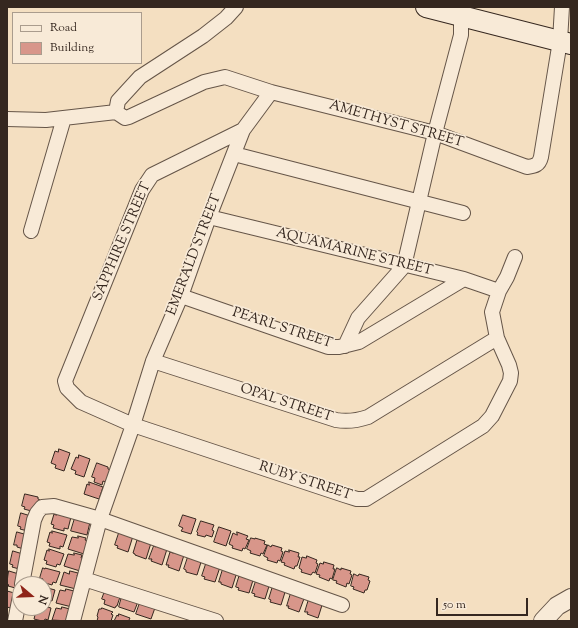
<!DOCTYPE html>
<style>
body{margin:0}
#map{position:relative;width:578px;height:628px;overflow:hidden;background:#f4dfc1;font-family:"Sorts Mill Goudy",serif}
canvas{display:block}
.frame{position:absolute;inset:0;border:8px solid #35271f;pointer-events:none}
.legend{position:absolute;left:12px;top:12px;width:130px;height:52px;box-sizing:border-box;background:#f8ead7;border:1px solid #aa9c8d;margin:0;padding:5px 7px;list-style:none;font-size:12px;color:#35271f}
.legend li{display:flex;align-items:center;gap:8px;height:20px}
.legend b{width:20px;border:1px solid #aa9c8d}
.north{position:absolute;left:12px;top:576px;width:40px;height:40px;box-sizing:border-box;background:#f8ead7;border:1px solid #aa9c8d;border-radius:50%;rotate:109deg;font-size:11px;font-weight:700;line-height:16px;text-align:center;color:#35271f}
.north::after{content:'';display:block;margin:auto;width:14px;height:18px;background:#8f2418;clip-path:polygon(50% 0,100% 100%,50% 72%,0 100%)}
.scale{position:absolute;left:436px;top:598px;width:92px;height:18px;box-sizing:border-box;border:2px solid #35271f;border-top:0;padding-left:5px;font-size:12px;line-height:14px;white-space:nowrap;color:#35271f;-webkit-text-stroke:3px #f8ead7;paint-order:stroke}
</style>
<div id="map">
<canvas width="578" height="628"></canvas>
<div class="frame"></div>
<ul class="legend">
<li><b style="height:5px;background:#f8ead7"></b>Road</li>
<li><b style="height:11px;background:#d8968a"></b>Building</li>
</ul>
<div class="north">N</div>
<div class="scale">50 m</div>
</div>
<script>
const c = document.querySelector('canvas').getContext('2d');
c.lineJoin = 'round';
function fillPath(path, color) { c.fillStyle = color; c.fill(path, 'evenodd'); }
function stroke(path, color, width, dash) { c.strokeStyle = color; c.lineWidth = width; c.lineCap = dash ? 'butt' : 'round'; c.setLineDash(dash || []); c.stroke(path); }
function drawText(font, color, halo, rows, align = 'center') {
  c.font = font + ' "Sorts Mill Goudy",serif'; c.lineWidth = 3.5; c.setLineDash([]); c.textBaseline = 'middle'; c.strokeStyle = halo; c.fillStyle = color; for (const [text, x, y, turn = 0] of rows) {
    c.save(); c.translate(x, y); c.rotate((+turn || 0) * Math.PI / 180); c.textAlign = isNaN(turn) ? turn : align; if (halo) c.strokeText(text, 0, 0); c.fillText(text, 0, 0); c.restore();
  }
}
const building = new Path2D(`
 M59,449L70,453L64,471L55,468L56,465L51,463L55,451L58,452Z
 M79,455L90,459L84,477L75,474L76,471L71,469L76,457L78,458Z
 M97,463L108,467V469L113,471L108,483L103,481L102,485L94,482L95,478L92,477Z
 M89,482L103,487L99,499L84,494L87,484L89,485Z
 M25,494L38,497V499L40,500L35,512L24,509L25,507L22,506Z
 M21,513L34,517L31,532L20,529L21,527L18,526Z
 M56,513L71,517L68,529L64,528V531L53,528L54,525L51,524L54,514L56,515Z
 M183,515L196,519L191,534L181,531L183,528L179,526Z
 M75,518L90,522L87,535L71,531Z
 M201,521L214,525L212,530L214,531L212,537L206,535L205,537L197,535L198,533L197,532Z
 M219,527L231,531L226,546L214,542Z
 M52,531L67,535L63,547L60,546V549L49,546L50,543L47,542L50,532L52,533Z
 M17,532L31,536L27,550L17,547V545H14Z
 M237,532L248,536L246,539L249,540L245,549L243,548L242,551L232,548L233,546L229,544L233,533L237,535Z
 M119,533L133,536L128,552L117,548L118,546L115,545Z
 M78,536L86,538L85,540L88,541L84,554L68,549L72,537L78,538Z
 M251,538L255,539V538L265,541L264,544L267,545L263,554L261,553L260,556L250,553L251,551L247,549Z
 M140,539L151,543L146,559L135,555V554L133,553L137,540L139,541Z
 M268,545L271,547L272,545L282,548L281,551L283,552L280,561L278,560L277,563L267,560L268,558L264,556Z
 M154,546L156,547L157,546L167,549L162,565L151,561L152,559H149Z
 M49,549L64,554L60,565L57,564L56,567L46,564L47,561L44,560L47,550L49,551Z
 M289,550L299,553L298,557H300L297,566H295L294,569L284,565L285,563L281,562L285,551L289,552Z
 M13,551L26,555L23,570L12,567L13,565L10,564Z
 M173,551L184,555L179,571L168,567L169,565H166L170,552L173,553Z
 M74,553L82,555L81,558H84L80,571L64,566L68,554L74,555Z
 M307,556L317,560L316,563L318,564L315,573L313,572L311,575L301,572L302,570L299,568L302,557L306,558Z
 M188,557L202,559L197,575L186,572V570L184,569Z
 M324,562L334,565L333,569H335L332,579L330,578L329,581L319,577L320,575L316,574L320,563L323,564Z
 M206,564L220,567L215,582L204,579L205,577L202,576Z
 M43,568L45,569V568L60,572L56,583L53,582L52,585L42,582L43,579L40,578Z
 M337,568L341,570V568L351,571L350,574L352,575L349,584L347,583L346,587L336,583L337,581L333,580Z
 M223,569L237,572L232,588L221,584V582H219Z
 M9,571L22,575L19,589L8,586L9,585L7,584Z
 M70,571L78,573L77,576L79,577L76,589L60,585L64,572L69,574Z
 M240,574L254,577L249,593L238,590L239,588L236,587Z
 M354,574L358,576L359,574L369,577L368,580L370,581L367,590H365L364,593L353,589L354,587L351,586Z
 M256,581L270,583L265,599L254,596L255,594L252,593Z
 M273,586L286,589L281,605L270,602L271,600L269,599Z
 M44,587L55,590L52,601L49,600L48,603L44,602Z
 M66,589L74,591L72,607L56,603L60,590L65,591Z
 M7,591L18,594L14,609L7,607Z
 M105,591L121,594L117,606H116L115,608L104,604L105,600L102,599Z
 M123,593L139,599L134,612L119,607Z
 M291,593L305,596L299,612L288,608L289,606H287Z
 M309,599L323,602L318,618L307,614L308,612H305Z
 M141,600L156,605L151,619L136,614Z
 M44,606L51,608L48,620L45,619L44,621H42L34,619L35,615H32L34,608H44Z
 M62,607L70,609L69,621L52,620L56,608L61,609Z
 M102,608L113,612L111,614L113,615L111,621H97L98,617L97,616L99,609H101Z
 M119,614L130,618L129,620L130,621H114L117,615L118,616Z`);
const minor = new Path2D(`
 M116,112L118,101L140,77L203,36L226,18L236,7
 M7,119L46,120L116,112L125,118L129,117L204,82L225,77L271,92L435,133L527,167C535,166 539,165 541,157L560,41L562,7
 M243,130L152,175L142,190L65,381L67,388L81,402L133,425L344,495L357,499H366L483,426L492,416L510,381L511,373L509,365L497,338L492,312L499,291L507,277L515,257
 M234,154L463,213
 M209,217L464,279L499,291
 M31,231L64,118
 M181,296L328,347H339L359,342L464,279
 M345,346L358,318L404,266L435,133L461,35V16L457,7
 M153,361L336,420C347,422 356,421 368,417L497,338
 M84,579L216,621
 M22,584L34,520L37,513L42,507L54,506L100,519L342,605
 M15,621L20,596
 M73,621L100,519L133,425L153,361L181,296L209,217L243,130L271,92`);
const tertiary = new Path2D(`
 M543,621L557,606L571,598`);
const secondary = new Path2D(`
 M426,7L571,44`);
const streetNames = [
 ["AMETHYST STREET",396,125,16],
 ["SAPPHIRE STREET",123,242,-67],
 ["AQUAMARINE STREET",354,253,14],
 ["EMERALD STREET",195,255,-69],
 ["PEARL STREET",282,329,18],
 ["OPAL STREET",286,404,18],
 ["RUBY STREET",305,482,18]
];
fillPath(building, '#d8968a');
stroke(building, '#35271f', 1);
stroke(minor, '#655548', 16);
stroke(tertiary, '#655548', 20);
stroke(secondary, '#35271f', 22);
stroke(minor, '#f8ead7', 14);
stroke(tertiary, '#f8ead7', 18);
stroke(secondary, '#f8ead7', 20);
drawText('14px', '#35271f', '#f8ead7', streetNames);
</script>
